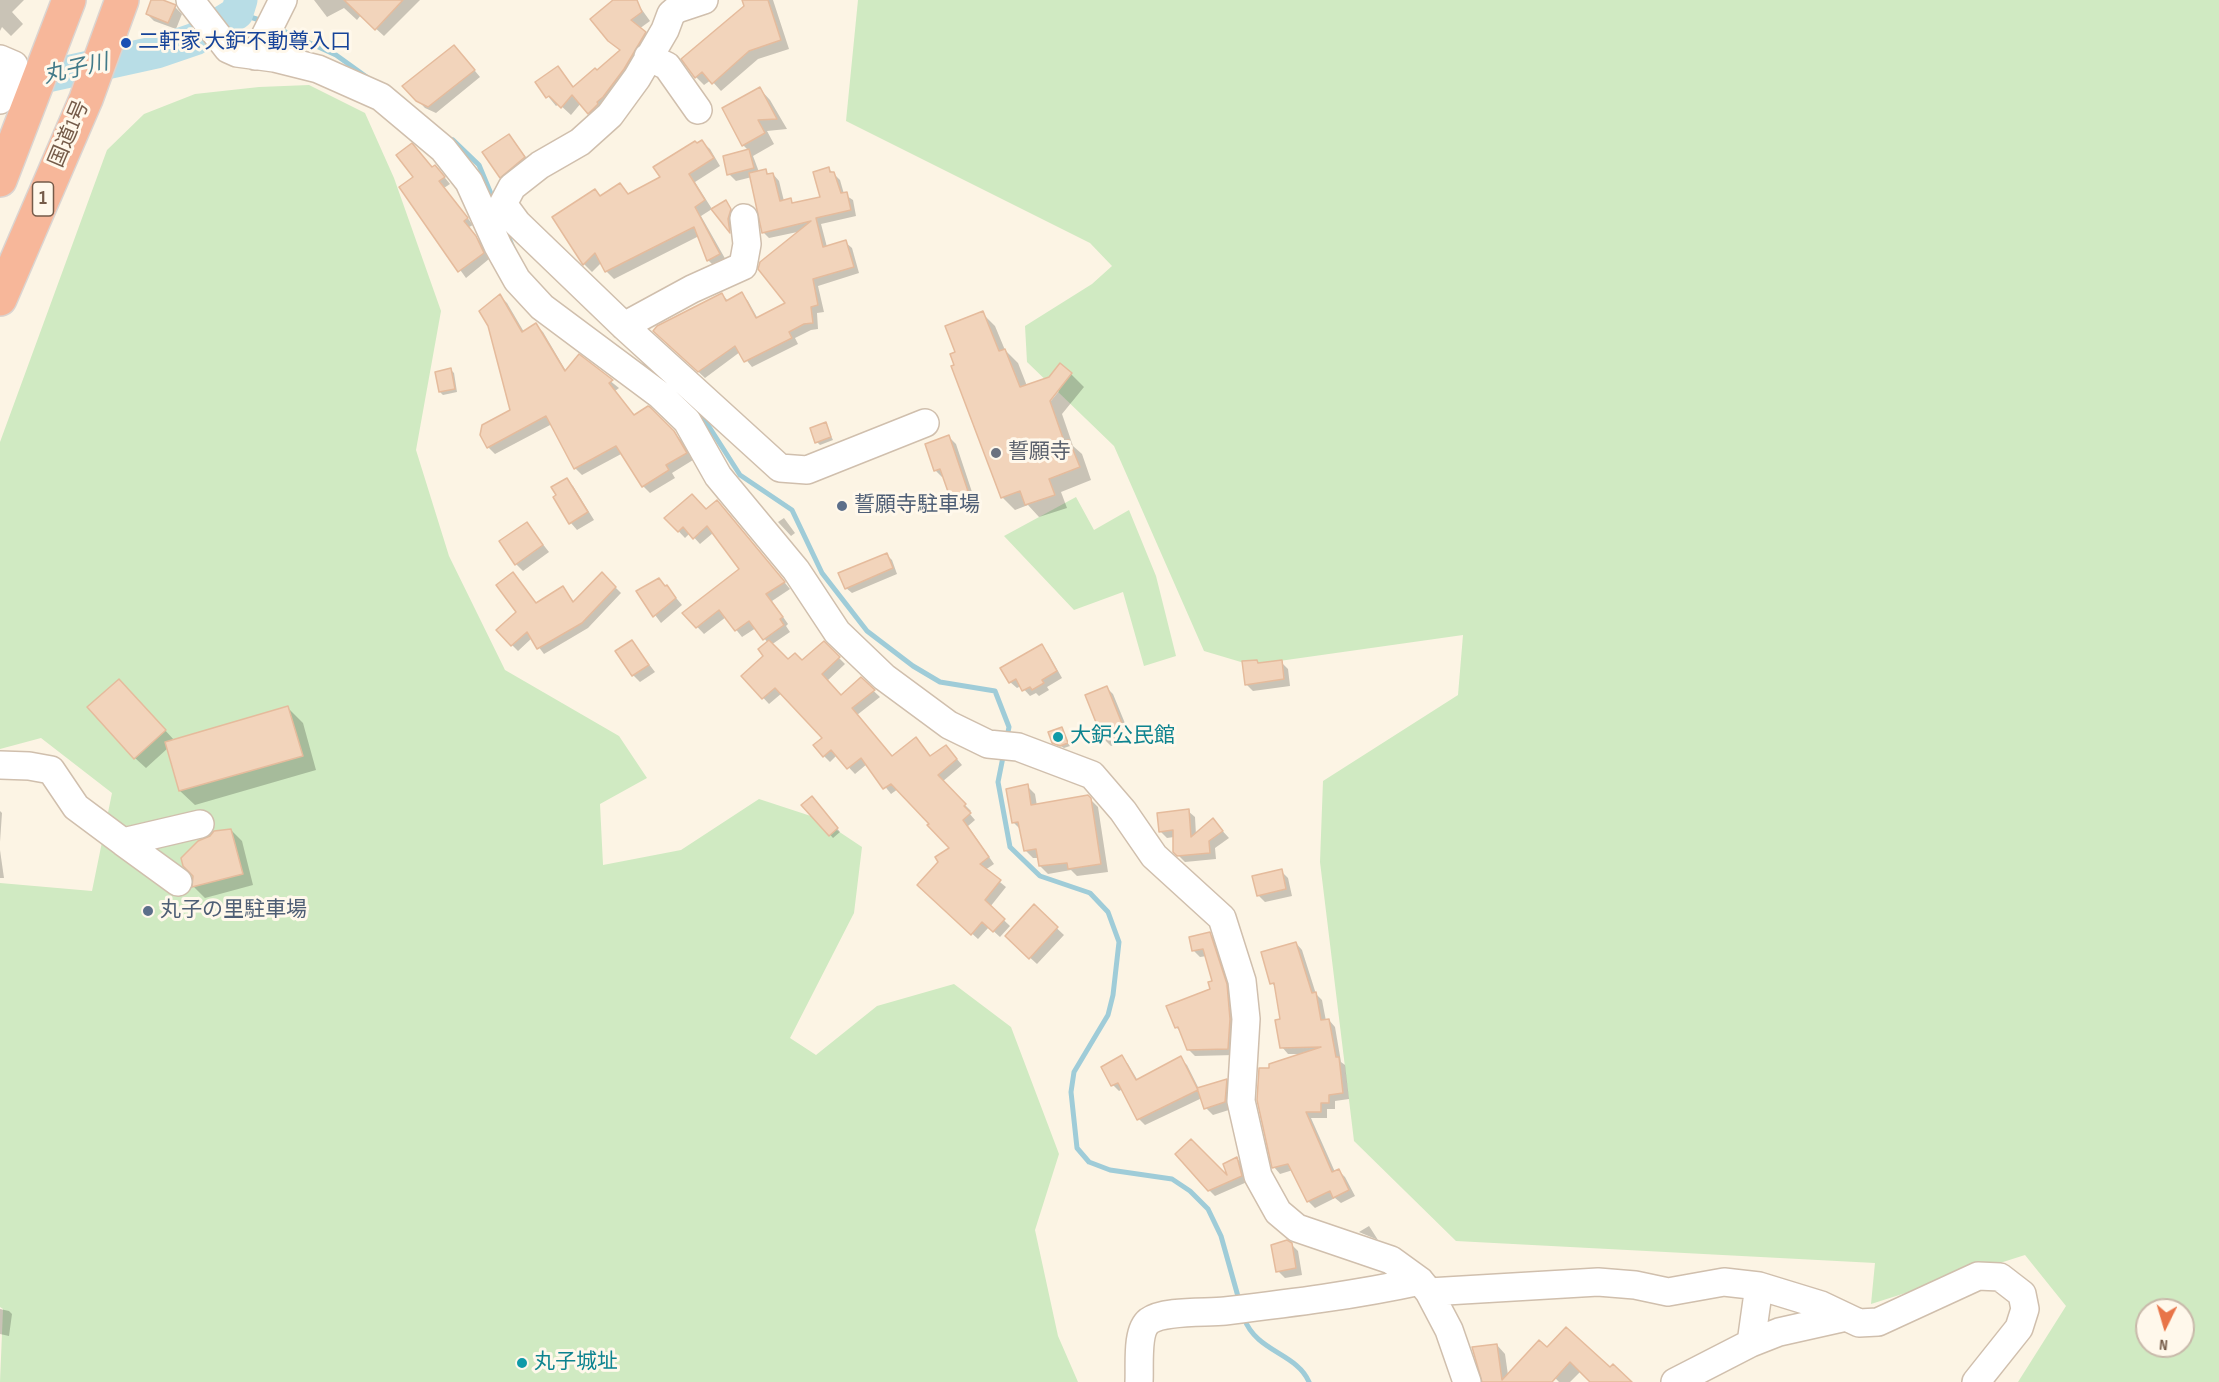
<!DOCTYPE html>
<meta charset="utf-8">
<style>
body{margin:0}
#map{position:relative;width:2219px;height:1382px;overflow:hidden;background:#fcf4e4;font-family:"Sofia Sans Condensed",sans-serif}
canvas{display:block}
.north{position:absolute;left:2135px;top:1298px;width:60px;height:60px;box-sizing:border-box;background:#fff8eb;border:2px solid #c8b9aa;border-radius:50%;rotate:185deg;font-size:16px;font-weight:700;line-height:24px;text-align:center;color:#755b49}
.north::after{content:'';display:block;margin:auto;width:21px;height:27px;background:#e87448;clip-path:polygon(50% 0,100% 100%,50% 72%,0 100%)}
</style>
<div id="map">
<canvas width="2219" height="1382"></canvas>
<div class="north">N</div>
</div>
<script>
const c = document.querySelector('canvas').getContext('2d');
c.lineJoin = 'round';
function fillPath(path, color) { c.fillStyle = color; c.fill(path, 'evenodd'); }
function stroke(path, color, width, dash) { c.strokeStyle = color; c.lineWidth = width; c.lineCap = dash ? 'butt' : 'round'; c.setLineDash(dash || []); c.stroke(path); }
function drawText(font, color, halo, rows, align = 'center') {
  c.font = font + ' "Sofia Sans Condensed","Noto Sans JP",sans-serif'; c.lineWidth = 6; c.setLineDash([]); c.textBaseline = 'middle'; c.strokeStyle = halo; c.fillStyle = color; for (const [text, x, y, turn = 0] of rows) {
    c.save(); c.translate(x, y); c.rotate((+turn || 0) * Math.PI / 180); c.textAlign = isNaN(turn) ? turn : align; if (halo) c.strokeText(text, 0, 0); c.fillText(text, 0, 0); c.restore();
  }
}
const green = new Path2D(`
 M858,0H2219V1382H2018L2066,1306L2025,1255L1871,1304L1875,1263L1456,1241L1354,1141L1320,862L1323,781L1458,695L1463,635L1251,665L1204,651L1114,446L1027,362L1025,326L1092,284L1112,266L1090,243L846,121ZM2147,1310H2183V1346H2147Z
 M309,85L365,113L394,178L441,311L416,450L449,556L505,670L619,736L647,778L600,804L603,865L681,850L759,799L820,819L862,847L854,913L790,1038L816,1055L877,1006L954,984L1011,1027L1059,1154L1035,1230L1058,1336L1078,1382H0L3,1309L0,1307V883L92,891L112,793L41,738L0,749V442L107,150L144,114L195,94L259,87Z
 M1076,497L1094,530L1129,510L1156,576L1176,656L1144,666L1123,592L1074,610L1004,536Z`);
const shadow = new Path2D(`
 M0,0H24L12,12L23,24L11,36L2,27L0,31Z
 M153,0H159L175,7L182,14L176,29L154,21L147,14Z
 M314,0H420L384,36L361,15L357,20L344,8L327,17Z
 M615,0H635L650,21L639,29L654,42L597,122L581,103L571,115L559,104L556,106L537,83L558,68L574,88L597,72L622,51Z
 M744,0H773L789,49L758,59L721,91L711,80L704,85L696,77L746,6Z
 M461,54L480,77L436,113L425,108L404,86Z
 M760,89L770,100L787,129L767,131L774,144L753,156L759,172L765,171L770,175L773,174L779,181L784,201L790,200L794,204L822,199L829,169L840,180L844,194L853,200L856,216L821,224L827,247L845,242L852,248L859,273L818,286L824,312L817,313L818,329L811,330L795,338L798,344L752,367L740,352L705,378L661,337L722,294L729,302L742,294L748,301L758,319L788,304L802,231L769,238L763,232L752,177L736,181L729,174L749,151L743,145Z
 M509,135L531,164L508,183L501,177Z
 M702,142L710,149L720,166L695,182L712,209L701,216L727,262L716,268L708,260L699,236L614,279L606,271L602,262L592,272L582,262L601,197L620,185L629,195L662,177Z
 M432,168L441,173L450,184L444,188L473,225L469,227L482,244L489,259L466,278L401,188Z
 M726,202L737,217L735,236L713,209Z
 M500,296L507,303L524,332L536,325L543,332L566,371L579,356L619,388L615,391L634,416L649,408L681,440L693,460L672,473L675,478L650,493L643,486L623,453L582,475L575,468L552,424L495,454L488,447L512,411Z
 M982,313L995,326L1005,350L1018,363L1027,386L1071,374L1084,387L1062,414L1073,446L1082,454L1091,480L1061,492L1067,508L1039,517L1028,505L1015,510L1002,497L956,366L957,352ZM1055,391H1059L1046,407Z
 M451,370L454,373L457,392L443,395L440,392Z
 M825,424L833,440L820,445L817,442Z
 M949,437L956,444L976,504L960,509L953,502L944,477H942L935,470Z
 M567,480L573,486L594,520L577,530L571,523L558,496Z
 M724,508L790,589L772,601L788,624L786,626L790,632L771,645L788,661L802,662L824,643L845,664L827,681L842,696L861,679L880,697L857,715L892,757L922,745L931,757L952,753L962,765L942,782L971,811L969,813L975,820L968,826L994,864L985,870L1006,887L990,907L1010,926L1000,937L989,927L978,939L925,891L951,849L931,824L898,789L891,794L867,764L855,774L837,755L830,762L824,756V738L782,693L769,704L743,676L765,656L768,643L756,628L742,637L726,617L704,634L684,613L741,569L713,533L700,544L690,533L685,538L667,519Z
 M784,518L795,533L791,536L778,522Z
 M527,524L549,552L523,571L516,564Z
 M887,555L892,560L897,574L852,593L846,588Z
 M602,574L621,593L588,628L544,654L532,638L518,651L498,631L563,588L574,602Z
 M667,587L682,605L661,623L638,592Z
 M632,642L655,672L640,682L633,675Z
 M1041,646L1048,653L1062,678L1047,687L1049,690L1039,696L1036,693L1030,696L1021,686L1017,688L1010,682Z
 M1257,662L1260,665L1281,662L1288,669L1290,686L1253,691L1246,684Z
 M1106,687L1113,694L1131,738L1111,746L1104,739Z
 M130,692L175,741L288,708L303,723L316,770L195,805L180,791L168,748L146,768L135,758Z
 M1062,728L1070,746L1064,748L1054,742Z
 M1027,786L1035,794L1037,806L1088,797L1098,807L1108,872L1077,876L1071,870L1048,874L1040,866L1039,858H1033L1025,850L1021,830L1013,822Z
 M815,801L840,832L833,838L804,805Z
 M0,811L2,813L0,842Z
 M1188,811L1195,817L1196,835L1219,827L1229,838L1215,848L1216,859L1185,862L1175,852L1174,837L1167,838L1161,832Z
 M231,830L242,841L253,885L205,898L194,887V876Z
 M0,850L4,878H0Z
 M1281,871L1288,878L1292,896L1265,902L1258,895Z
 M1034,907L1064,935L1037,964L1014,943Z
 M1209,933L1216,940L1233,992L1234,1055L1195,1056L1188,1049L1182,1033L1176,1027L1212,990L1214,981L1207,956L1200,957L1194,951L1191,938Z
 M1296,943L1302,950L1316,994L1322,1000L1326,1021L1329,1020L1335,1027L1341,1062L1345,1065L1349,1099L1335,1101V1109H1327V1118H1311L1335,1172L1339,1171L1345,1177L1355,1196L1341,1203L1335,1198L1315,1208L1308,1201L1293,1170L1280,1174L1274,1167L1271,1069L1304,1054H1288L1282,1047V1020L1276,988L1272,983Z
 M1122,1057L1128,1064L1138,1081L1180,1058L1187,1065L1199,1089L1226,1080L1233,1087L1232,1109L1213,1115L1206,1108L1202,1098L1145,1125L1139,1119L1123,1089L1119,1091L1113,1085Z
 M1237,1159L1243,1164L1247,1182L1215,1196L1209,1190L1230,1181Z
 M1369,1226L1371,1229L1378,1240L1359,1232Z
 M1291,1244L1298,1251L1302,1275L1285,1278L1278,1271Z
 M0,1309L9,1311L12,1314L9,1336L0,1334Z
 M1497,1345L1505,1354L1508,1375L1530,1382H1484Z
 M1547,1350L1610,1369L1630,1382H1592L1581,1371L1570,1382H1559L1530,1352Z`);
const stream = new Path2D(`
 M237,13L263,21
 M277,28L336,55L368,78
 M453,140L479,165L494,201
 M504,226L513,248
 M681,398L699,411L740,475L792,510L822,573L867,631L913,666L940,682L995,691L1009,727L1007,737
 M1004,752L998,782L1010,847L1040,876L1090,893L1108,912L1119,942L1113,995L1108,1015L1074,1072L1071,1092L1077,1148L1089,1162L1110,1170L1172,1179L1190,1191L1208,1209L1221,1236L1239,1300
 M1244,1318C1256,1352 1297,1353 1309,1382`);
const river = new Path2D(`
 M16,83L157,52L195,39L237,13L241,0`);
const building = new Path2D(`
 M151,0H163L176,5L168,23L146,14Z
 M344,0H403L375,30Z
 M613,0H637L642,12L631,20L646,32L624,69L603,97L597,102L598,104L588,114L572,95L561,108L549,96L546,98L535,82L558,66L573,87L595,68L597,70L620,50L608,41L590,19Z
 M742,0H768L781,40L749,51L712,84L702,72L695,78L681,59L744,6Z
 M454,45L475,70L428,107L416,101L402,86Z
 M760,87L777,119L758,120L765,133L742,146L722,108Z
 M509,134L525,157L500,178L482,152Z
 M702,140L714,158L689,174L705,200L695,207L720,254L707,261L694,227L605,272L595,253L583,265L552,217L595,189L600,196L620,183L628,194L660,177L653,167L695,141L697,143Z
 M412,143L432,167L435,165L445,177L439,181L468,218L464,221L476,236L484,253L458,272L399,187L413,177L396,155Z
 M749,149L754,168L727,175L723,156Z
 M829,167L830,172H834L841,193L847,192L851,210L816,218L823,247L846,240L854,267L813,279L818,305L811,307L813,323L804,324L789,332L792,338L744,362L735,346L698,372L653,331L657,326L722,293L726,301L742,292L756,318L785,303L758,269L760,262L811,221L762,233L749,173L766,169L767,174L773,173L780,201L791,198L792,203L820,197L813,172Z
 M726,200L731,209L728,219L730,233L711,209Z
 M500,294L522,332L536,323L565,371L579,354L613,380L609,383L634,415L648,406L650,407L674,431L687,453L666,465L669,470L642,487L616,446L574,469L546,416L487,448L480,435L482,425L510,410L488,326L479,311Z
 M983,311L999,351L1005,349L1020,387L1049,377L1060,363L1072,373L1050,401L1064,441L1069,440L1080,467L1049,479L1055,495L1025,505L1020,491L1001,498L951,366L954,365L950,354L955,352L945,326Z
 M451,368L455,389L439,392L435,372Z
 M826,422L831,437L815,443L810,428Z
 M949,435L970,497L952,503L940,469L934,471L925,444Z
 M567,478L588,512L569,524L553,497L556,495L551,487Z
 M692,494L706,509L717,500L785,582L766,594L783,617L780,619L784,625L763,640L749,621L735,631L719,610L696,628L682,613L739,569L707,526L693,539L683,527L678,532L664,518Z
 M527,522L543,545L515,565L499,541Z
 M887,553L893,568L845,589L838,573Z
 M513,572L536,603L563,586L573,602L602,572L616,587L582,623L537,649L527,632L511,646L496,630L516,612L496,585Z
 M659,578L665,586L667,585L676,598L653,617L636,591Z
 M632,640L649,665L632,676L615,651Z
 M769,640L788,659L795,653L802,660L824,641L840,657L822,674L841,695L861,677L875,690L852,708L892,756L916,737L930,756L946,745L957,759L938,775L966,804L964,806L971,813L963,820L989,857L980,864L1001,880L985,900L1005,919L993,932L982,922L971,935L917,885L938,862L935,857L949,848L927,825L929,824L891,784L883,789L861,758L847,769L831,750L823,757L813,745L822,738L775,688L762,699L741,676L763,656L758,649Z
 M1042,644L1057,671L1042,680L1044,683L1032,690L1030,687L1022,691L1016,679L1009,683L1000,668Z
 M1257,660L1258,663L1282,660L1284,679L1245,685L1242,661Z
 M119,679L166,730L134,759L87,707Z
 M1107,686L1125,731L1103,740L1085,695Z
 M288,706L303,756L179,791L165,742Z
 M1062,727L1068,743L1060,746L1052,743L1048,732Z
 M1028,784L1031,805L1088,795L1091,798L1101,864L1068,869L1067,863L1039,866L1036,849L1024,851L1018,822L1012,823L1006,789Z
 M812,796L838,828L829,836L801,805Z
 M1189,809L1191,837L1213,818L1223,831L1209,841L1210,853L1177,856L1173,852V830L1159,832L1157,813Z
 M231,829L243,874L192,887L193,876L183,866L181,858L198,841L210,836L214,831Z
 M1282,869L1286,889L1257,896L1252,876Z
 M1034,904L1058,927L1029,959L1005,936Z
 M1210,932L1227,984L1230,1019L1228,1049L1187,1050L1178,1027L1175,1028L1166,1006L1210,989L1208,982L1212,981L1203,949L1192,951L1189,937Z
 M1296,942L1312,993L1316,992L1321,1020L1329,1019L1336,1057H1339L1343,1093L1329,1095V1103H1321V1112H1306L1332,1172L1339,1169L1349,1190L1333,1198L1330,1191L1307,1202L1288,1164L1272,1168L1257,1100L1259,1068H1269V1064L1321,1047L1280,1048L1275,1020L1280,1019L1274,983L1270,984L1261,952Z
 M1122,1055L1136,1080L1181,1056L1198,1090L1137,1120L1118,1083L1111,1086L1101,1067Z
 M1227,1079L1225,1102L1204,1109L1197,1088Z
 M1191,1139L1227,1175L1223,1164L1237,1157L1242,1176L1208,1191L1175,1154Z
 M1287,1240L1292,1243L1296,1268L1276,1272L1271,1245Z
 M1566,1327L1610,1367L1613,1364L1632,1382H1590L1570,1362L1552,1382H1482L1472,1347L1497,1344L1502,1380L1539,1340L1547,1347Z`);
const minor = new Path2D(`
 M190,0L228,49L237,53L274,58L318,69L381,97L443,149L469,182L498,246L517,280L542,307L660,395L687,421L718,476L796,570L837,632L884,677L949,725L988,744L1018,747L1092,775L1123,811L1154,856L1222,918L1242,981L1246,1019L1241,1101L1258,1176L1278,1212L1297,1228L1391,1260L1420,1281L1429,1292L1449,1330L1467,1382
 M704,0L677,9L671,14L665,30L637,78L610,115L580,142L540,165L512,187L503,204L517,223L624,326L780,468L807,470L925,423
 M255,56L283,0
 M648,57L667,66L698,110
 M0,59L14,65L0,100
 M624,326L692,289L743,266L747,244L744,218
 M0,765L29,766L51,770L76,807L123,842L200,824
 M123,842L178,882
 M1429,1292L1598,1282L1635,1285L1668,1292L1724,1282L1759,1286L1821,1305L1859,1323L1878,1322L1978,1276L2000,1277L2022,1294L2025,1309L2019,1328L1976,1382
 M1751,1343L1759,1286
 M1139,1382C1140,1366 1136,1331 1149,1321C1164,1310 1206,1313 1225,1311C1291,1303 1356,1295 1420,1281
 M1675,1382L1751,1343L1779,1332L1846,1317`);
const highway = new Path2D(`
 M0,180L69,0
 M0,299L86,99L122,0`);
const markers = [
 [126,43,6,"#1a4fb4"],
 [996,453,6,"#6b7280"],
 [842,506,6,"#5c6f8a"],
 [1058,737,6,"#0f9aa8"],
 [148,911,6,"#5c6f8a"],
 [522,1363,6,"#0f9aa8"]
];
const shields = [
 [43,199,21]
];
const shieldNames = [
 ["1",43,199]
];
const transitNames = [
 ["二軒家 大鈩不動尊入口",138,43]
];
const streetNames = [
 ["国道1号",70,134,-67]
];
const worshipNames = [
 ["誓願寺",1008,453]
];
const serviceNames = [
 ["誓願寺駐車場",854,506],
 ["丸子の里駐車場",160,911]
];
const cultureNames = [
 ["大鈩公民館",1070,737],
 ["丸子城址",534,1363]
];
const waterNames = [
 ["丸子川",76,70,-13]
];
fillPath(green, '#d0eac2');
fillPath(shadow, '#0003');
stroke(stream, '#9fccd8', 5);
stroke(river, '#b8dde6', 33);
fillPath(building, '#f2d4bb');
stroke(building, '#e5bb9c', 1.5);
stroke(minor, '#d0bfad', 30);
stroke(highway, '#dbd4d0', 36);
stroke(minor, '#fff', 27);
stroke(highway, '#f7b79a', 33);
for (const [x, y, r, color] of markers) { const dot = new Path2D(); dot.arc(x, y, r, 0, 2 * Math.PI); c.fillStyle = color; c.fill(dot); stroke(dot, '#fff8eb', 2); }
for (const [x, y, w] of shields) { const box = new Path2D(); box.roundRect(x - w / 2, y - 17, w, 34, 4.5); c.fillStyle = '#fff8eb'; c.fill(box); stroke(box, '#755b49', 1.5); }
drawText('bold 20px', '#755b49', null, shieldNames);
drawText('21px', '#164399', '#fff8eb', transitNames, 'left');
drawText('21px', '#755b49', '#fff8eb', streetNames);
drawText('21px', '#5b616d', '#fff8eb', worshipNames, 'left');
drawText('21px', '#4e5e75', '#fff8eb', serviceNames, 'left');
drawText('21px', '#0d838f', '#fff8eb', cultureNames, 'left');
drawText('italic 22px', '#427a89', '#fff8eb', waterNames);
</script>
